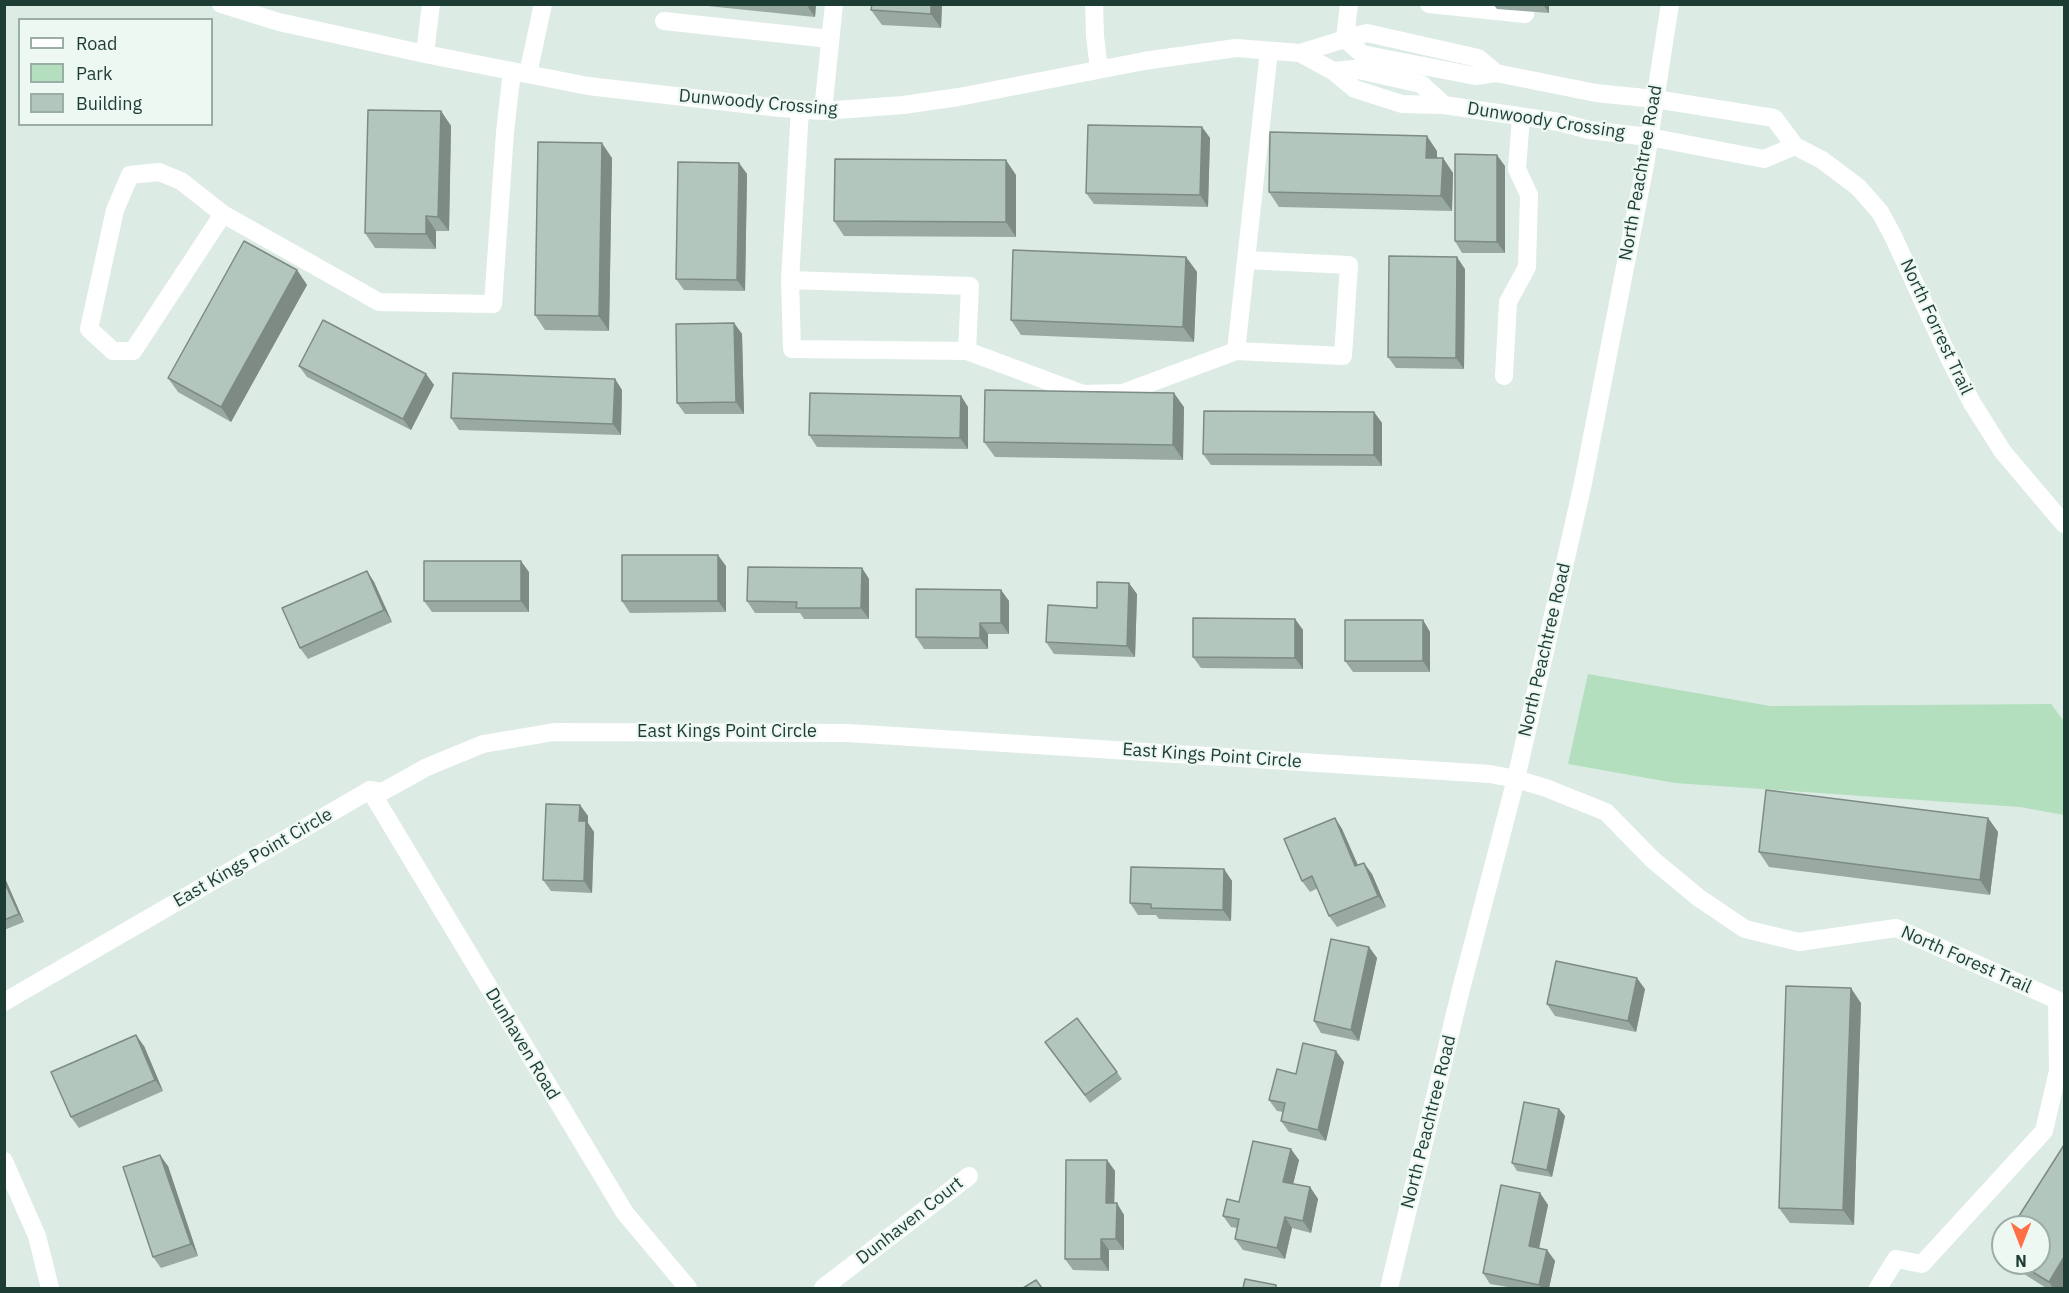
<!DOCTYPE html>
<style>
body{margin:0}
#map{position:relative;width:2069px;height:1293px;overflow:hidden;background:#ddebe5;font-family:"IBM Plex Sans",sans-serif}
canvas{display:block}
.frame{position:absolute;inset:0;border:6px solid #1d3c33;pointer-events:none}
.legend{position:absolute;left:18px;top:18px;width:195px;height:108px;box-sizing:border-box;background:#eef8f2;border:2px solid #9aada6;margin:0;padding:8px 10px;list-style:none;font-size:18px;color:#1d3c33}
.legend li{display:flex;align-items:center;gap:12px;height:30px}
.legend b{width:30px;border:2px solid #9aada6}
.north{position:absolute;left:1991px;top:1215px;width:60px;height:60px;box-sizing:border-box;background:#eef8f2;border:2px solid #9aada6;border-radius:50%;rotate:180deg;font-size:16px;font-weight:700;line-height:24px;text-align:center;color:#1d3c33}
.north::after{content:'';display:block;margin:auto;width:21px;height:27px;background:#ff6f47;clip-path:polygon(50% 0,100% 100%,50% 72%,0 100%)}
</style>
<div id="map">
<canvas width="2069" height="1293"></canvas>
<div class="frame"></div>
<ul class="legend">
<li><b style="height:8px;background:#fff"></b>Road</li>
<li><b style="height:16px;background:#b3dfbe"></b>Park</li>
<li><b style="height:16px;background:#b2c6bd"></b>Building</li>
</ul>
<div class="north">N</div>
</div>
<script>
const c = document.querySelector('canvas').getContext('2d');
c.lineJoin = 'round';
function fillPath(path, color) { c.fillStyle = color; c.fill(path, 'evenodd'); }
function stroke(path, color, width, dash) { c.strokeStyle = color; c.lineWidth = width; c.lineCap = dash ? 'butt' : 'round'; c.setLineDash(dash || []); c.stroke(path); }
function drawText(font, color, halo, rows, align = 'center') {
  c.font = font + ' "IBM Plex Sans",sans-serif'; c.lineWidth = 4.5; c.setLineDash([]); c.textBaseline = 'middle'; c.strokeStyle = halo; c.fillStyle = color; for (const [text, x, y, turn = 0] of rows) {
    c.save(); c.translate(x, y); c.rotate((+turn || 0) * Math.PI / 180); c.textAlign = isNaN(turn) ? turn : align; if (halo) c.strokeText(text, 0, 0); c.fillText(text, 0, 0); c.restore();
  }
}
const green = new Path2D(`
 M1588,674L1770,706L2051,704L2064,721V815L2020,807L1675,783L1568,764Z`);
const minor = new Path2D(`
 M221,4L279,22L425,54L588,86L780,108L823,111L903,105L959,97L1144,61L1236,48L1300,53L1345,39L1362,54L1475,76L1496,73L1596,93L1655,99L1774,118L1795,146L1822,160L1858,187L1880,212L1893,236L1950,360L1972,403L2003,452L2064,524
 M1094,4L1095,36L1099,69
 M1349,4L1345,39L1367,33L1478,58L1496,73
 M1429,4L1525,14
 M664,21L830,39
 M1300,53L1333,71L1355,89L1402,104L1444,105L1559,122L1589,130L1649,137L1764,159L1795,146
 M425,54L431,4
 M1333,71L1354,69L1421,84L1444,105
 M528,74L543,4
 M823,111L834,4
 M223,214L133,351H113L89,329L115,210L130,175L159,172L181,181L223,214L379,302L493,304L505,132L512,71
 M790,280L800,109
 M967,351L970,286L790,280L792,349L967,351L1083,394L1123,393L1236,351L1269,51
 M1236,351L1343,356L1349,265L1246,260
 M1504,376L1508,302L1527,267L1529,195L1517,169L1521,117
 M370,790L625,1213L688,1288
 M4,1002L370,790L382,792L427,767L483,744L554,732L848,733L1490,774L1516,779L1546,788L1606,812L1653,860L1699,898L1745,929L1799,942L1896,928L2057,1000L2058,1071L2044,1131L1922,1264L1896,1259L1878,1288
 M4,1161L37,1236L50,1288
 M823,1288L969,1176
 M1389,1288L1460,993L1516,779L1583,483L1645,165L1670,4`);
const wall = new Path2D(`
 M688,4H816L815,17Z
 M942,4L941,28L882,25L871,10Z
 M1493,4H1549V13L1497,9Z
 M441,111L451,126L449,231H436V249L375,248L365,233Z
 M1202,127L1210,138L1208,207L1094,204L1086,193Z
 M1437,151V158H1443L1453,173L1452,211L1279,207L1269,192Z
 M612,158L609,331L545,330L535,315Z
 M739,163L747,174L745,291L684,290L676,279Z
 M1505,166V253H1462L1455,241Z
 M1016,175V237L844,236L834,221Z
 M1186,257L1197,272L1194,342L1021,335L1011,320Z
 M1465,269L1464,369L1396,368L1388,357Z
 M297,270L307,285L231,422L178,392L168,378Z
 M734,323L742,334L744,414H685L677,403Z
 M299,366L426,374L434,385L411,430L307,377Z
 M615,379L622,390L621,435L459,430L451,418Z
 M961,396L968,407V449L817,447L809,435Z
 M1184,407L1183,460L995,457L984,442Z
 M1374,412L1382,423V466L1211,465L1203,454Z
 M726,566V612L630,613L622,601Z
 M862,568L869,579V619H804L800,613H755L747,601Z
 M367,571L374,582L392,622L308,659L300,648Z
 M529,572V612H432L424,601Z
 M1001,590L1009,601V634H988V649H924L916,637Z
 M1137,594L1135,657L1054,654L1046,642L1097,608Z
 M1295,619L1303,630V669L1201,668L1193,657Z
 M1423,620L1430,632V672H1353L1345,661Z
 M580,805L588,816V823L594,832L592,893L551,891L543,880Z
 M1335,818L1342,829L1358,865L1372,874L1386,907L1337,927L1329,916L1318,888L1310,892L1302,881Z
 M1988,818L1998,832L1990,895L1769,867L1759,852Z
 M1224,869L1232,881L1231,921L1159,919L1156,915H1138L1130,903Z
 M4,876L24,922L4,930Z
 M1369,947L1377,958L1359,1041L1321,1033L1314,1021Z
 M1645,989L1636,1032L1555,1016L1547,1004Z
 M1861,1003L1854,1225L1790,1223L1779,1208Z
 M1077,1018L1122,1079L1090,1103L1045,1042Z
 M144,1046L163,1091L79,1128L71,1117Z
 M1344,1062L1326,1141L1289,1132L1281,1121L1283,1112L1277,1111L1269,1100L1296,1074Z
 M1559,1109L1565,1116L1552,1177L1517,1171L1512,1163Z
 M1107,1160L1115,1171L1114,1203L1124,1215V1250H1109V1271L1073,1270L1065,1259Z
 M1299,1160L1293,1184L1310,1187L1318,1199L1311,1233L1292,1228L1285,1259L1243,1250L1235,1239L1237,1228L1231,1227L1223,1216L1239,1202Z
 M168,1166L198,1256L161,1268L153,1257Z
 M1540,1193L1548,1205L1539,1248L1547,1250L1555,1261L1549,1288H1513L1490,1284L1483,1273Z
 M2007,1263H2039L2064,1288H2046Z`);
const shadedWall = new Path2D(`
 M806,4H816L815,17Z
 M931,4H942L941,28L931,14Z
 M1543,4H1549V13Z
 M441,111L451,126L449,231L438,217Z
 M1202,127L1210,138L1208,207L1200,195Z
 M1427,136L1437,151V172L1426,158Z
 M602,143L612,158L609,331L599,316Z
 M1497,155L1505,166V253L1497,242Z
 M1443,158L1453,173L1452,211L1441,196Z
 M1006,160L1016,175V237L1006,222Z
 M739,163L747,174L745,291L737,280Z
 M426,216L436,231V249L426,234Z
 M1186,257L1197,272L1194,342L1183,327Z
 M1457,257L1465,269L1464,369L1456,358Z
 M297,270L307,285L231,422L221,407Z
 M734,323L742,334L744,414L736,402Z
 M426,374L434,385L411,430L403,419Z
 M615,379L622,390L621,435L613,424Z
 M1174,393L1184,407L1183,460L1173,445Z
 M961,396L968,407V449L960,438Z
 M1374,412L1382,423V466L1374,455Z
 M718,555L726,566V612L718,601Z
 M521,561L529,572V612L521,601Z
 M862,568L869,579V619L861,608Z
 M367,571L374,582L392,622L384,610Z
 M1129,583L1137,594L1135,657L1127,646Z
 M1001,590L1009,601V634L1001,623Z
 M1295,619L1303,630V669L1295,658Z
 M1423,620L1430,632V672L1423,661Z
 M980,623L988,634V649L980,638Z
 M580,805L588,816V823L594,832L592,893L584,881L579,821Z
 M1335,818L1342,829L1363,877L1355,866Z
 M1988,818L1998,832L1990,895L1980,880Z
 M1364,863L1372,874L1386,907L1378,896Z
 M1224,869L1232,881L1231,921L1223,910Z
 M4,876L24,922L19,914L4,881Z
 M1369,947L1377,958L1359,1041L1351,1030Z
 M1637,978L1645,989L1636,1032L1628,1021Z
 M1851,988L1861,1003L1854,1225L1843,1210Z
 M136,1035L144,1046L163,1091L155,1080Z
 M1336,1051L1344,1062L1326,1141L1318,1130Z
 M1559,1109L1565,1116L1552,1177L1547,1170Z
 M1291,1149L1299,1160L1291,1193L1283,1182Z
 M160,1155L168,1166L198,1256L191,1244Z
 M1107,1160L1115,1171L1114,1214L1106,1203Z
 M1310,1187L1318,1199L1311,1233L1303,1221Z
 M1540,1193L1548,1205L1537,1258L1529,1246Z
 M1117,1203L1124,1215V1250L1116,1239Z
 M1285,1217L1292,1228L1285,1259L1277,1248Z
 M1101,1239L1109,1250V1271L1101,1259Z
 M1547,1250L1555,1261L1549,1288H1542L1539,1285Z
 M2064,1257V1288H2053L2049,1282Z`);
const building = new Path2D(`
 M872,4H931V14L871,10Z
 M368,110L441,111L438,217L426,216V234L365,233Z
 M1088,125L1202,127L1200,195L1086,193Z
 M1270,132L1427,136L1426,158H1443L1441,196L1269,192Z
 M538,142L602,143L599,316L535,315Z
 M1455,154L1497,155V242L1455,241Z
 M835,159L1006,160V222L834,221Z
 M678,162L739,163L737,280L676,279Z
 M244,241L297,270L221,407L168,378Z
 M1013,250L1186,257L1183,327L1011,320Z
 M1389,256L1457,257L1456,358L1388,357Z
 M323,320L426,374L403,419L299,366Z
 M734,323L736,402L677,403L676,324Z
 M453,373L615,379L613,424L451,418Z
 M985,390L1174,393L1173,445L984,442Z
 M810,393L961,396L960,438L809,435Z
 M1204,411L1374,412V455L1203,454Z
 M622,555H718V601H622Z
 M424,561H521V601H424Z
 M748,567L862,568L861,608H796L797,602L747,601Z
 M367,571L384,610L300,648L282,608Z
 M1097,582L1129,583L1127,646L1046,642L1048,605L1097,608Z
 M916,589L1001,590V623H980V638L916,637Z
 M1193,618L1295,619V658L1193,657Z
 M1345,620H1423V661H1345Z
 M1766,790L1988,818L1980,880L1759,852Z
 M546,804L580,805L579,821H586L584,881L543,880Z
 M1335,818L1355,866L1364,863L1378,896L1329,916L1312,876L1302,881L1284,839Z
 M1131,867L1224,869L1223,910L1151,908V904L1130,903Z
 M4,881L19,914L4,920Z
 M1331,939L1369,947L1351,1030L1314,1021Z
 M1556,961L1637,978L1628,1021L1547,1004Z
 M1786,986L1851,988L1843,1210L1779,1208Z
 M1077,1018L1117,1072L1085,1095L1045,1042Z
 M136,1035L155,1080L71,1117L51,1072Z
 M1303,1043L1336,1051L1318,1130L1281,1121L1285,1103L1269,1100L1277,1069L1296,1074Z
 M1524,1102L1559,1109L1547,1170L1512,1163Z
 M1253,1141L1291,1149L1283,1182L1310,1187L1303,1221L1285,1217L1277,1248L1235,1239L1239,1219L1223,1216L1227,1199L1239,1202Z
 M2064,1145V1257L2049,1282L2018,1263H2039V1227H2012Z
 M160,1155L191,1244L153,1257L123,1167Z
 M1066,1160H1107L1106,1203H1117L1116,1239H1101V1259H1065Z
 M1501,1185L1540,1193L1529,1246L1547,1250L1539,1285L1483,1273Z
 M2003,1241V1253L1997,1250Z
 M1245,1279L1276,1285V1288H1243Z
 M1036,1280L1042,1288H1023Z`);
const streetNames = [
 ["Dunwoody Crossing",758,103,5],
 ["Dunwoody Crossing",1546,121,9],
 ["North Peachtree Road",1641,173,-80],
 ["North Forrest Trail",1936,327,65],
 ["North Peachtree Road",1545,650,-77],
 ["East Kings Point Circle",727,732],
 ["East Kings Point Circle",1212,756,4],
 ["East Kings Point Circle",253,858,-30],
 ["North Forest Trail",1966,960,24],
 ["Dunhaven Road",522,1044,59],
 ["North Peachtree Road",1429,1122,-76],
 ["Dunhaven Court",910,1221,-38]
];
fillPath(green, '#b3dfbe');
stroke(minor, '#fff', 18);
fillPath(wall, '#99aaa3');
fillPath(shadedWall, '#7d8b84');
fillPath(building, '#b2c6bd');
stroke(building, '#7d8b84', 1.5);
drawText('18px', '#1d3c33', '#eef8f2', streetNames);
</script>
